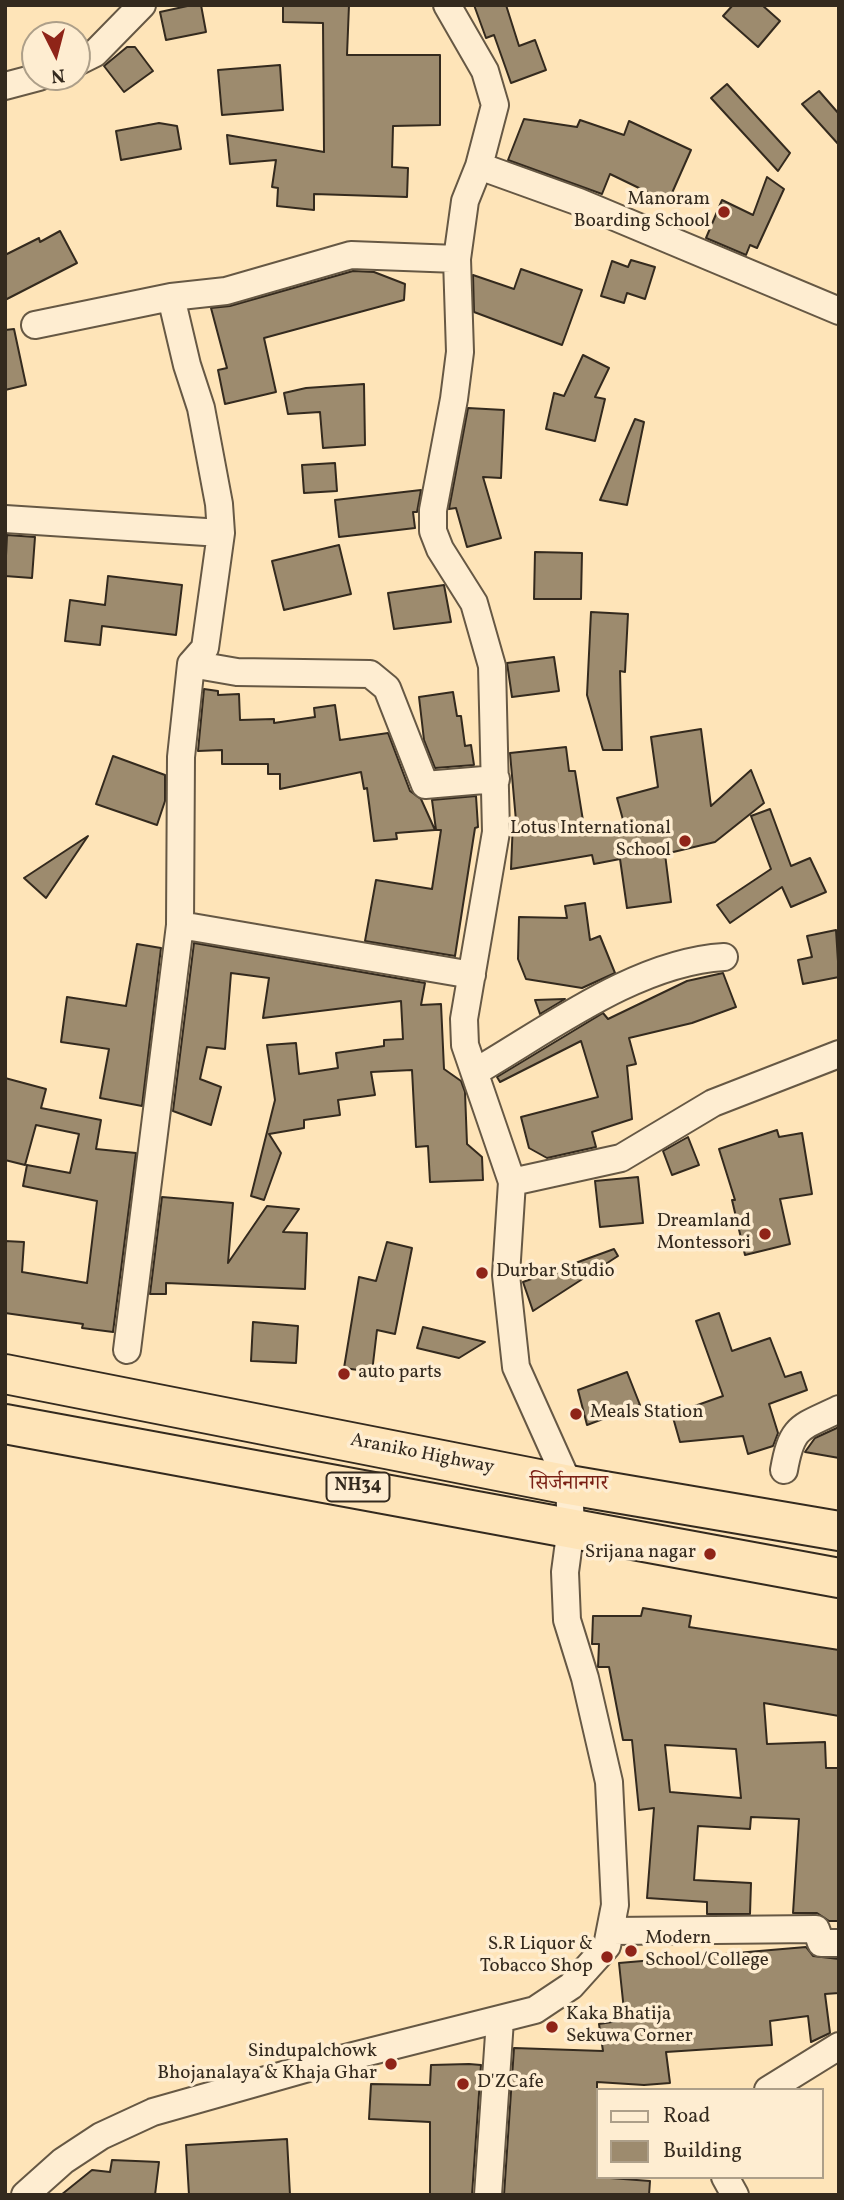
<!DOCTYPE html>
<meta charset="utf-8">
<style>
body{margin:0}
#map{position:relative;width:844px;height:2200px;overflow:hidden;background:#fee4b8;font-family:Vollkorn,serif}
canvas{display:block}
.frame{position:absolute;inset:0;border:7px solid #342a1e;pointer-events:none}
.legend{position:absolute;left:596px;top:2088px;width:228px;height:91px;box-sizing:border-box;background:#feedd1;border:2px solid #ad9f89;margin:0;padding:9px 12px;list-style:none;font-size:21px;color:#342a1e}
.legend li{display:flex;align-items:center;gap:14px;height:35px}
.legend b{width:35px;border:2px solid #ad9f89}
.north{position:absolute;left:21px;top:21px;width:70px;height:70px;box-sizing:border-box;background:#feedd1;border:2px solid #ad9f89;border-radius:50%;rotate:174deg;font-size:19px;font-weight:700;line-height:28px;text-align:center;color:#342a1e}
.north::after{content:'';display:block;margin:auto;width:24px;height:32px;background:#8f2418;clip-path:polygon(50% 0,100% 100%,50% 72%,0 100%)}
</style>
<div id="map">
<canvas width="844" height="2200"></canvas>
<div class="frame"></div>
<ul class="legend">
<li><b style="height:9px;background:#feedd1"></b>Road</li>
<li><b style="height:19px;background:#9d8b6e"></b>Building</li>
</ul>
<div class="north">N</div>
</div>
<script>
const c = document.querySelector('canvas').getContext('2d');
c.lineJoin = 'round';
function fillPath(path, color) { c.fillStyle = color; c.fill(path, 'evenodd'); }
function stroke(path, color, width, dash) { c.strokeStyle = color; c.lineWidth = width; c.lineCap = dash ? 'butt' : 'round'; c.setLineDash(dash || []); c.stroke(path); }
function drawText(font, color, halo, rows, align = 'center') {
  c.font = font + ' Vollkorn,"Noto Serif Devanagari",serif'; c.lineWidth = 7; c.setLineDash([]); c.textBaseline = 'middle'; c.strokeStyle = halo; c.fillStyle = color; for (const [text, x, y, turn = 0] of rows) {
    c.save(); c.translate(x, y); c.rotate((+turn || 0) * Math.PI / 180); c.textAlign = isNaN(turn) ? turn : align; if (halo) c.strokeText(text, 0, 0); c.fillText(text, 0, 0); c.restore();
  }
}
const building = new Path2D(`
 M192,5H201L206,32L166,40L160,12Z
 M283,5H349L347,55H440V125L393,126L392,167L408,168L407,197L314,194V210L277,206L278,188L272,187L276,160L230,164L227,135L324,152L323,23L283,22Z
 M474,5H506L519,46L535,40L546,70L511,83L494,35L486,38Z
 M733,5H762L780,21L758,47L723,16Z
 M127,47H135L153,71L124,92L104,66Z
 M280,65L283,110L222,115L218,70Z
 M727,84L790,153L778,171L711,98Z
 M819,91L839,114V145L802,104Z
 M524,119L577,127L580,120L624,135L629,121L691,150L668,202L610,174L602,194L508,160Z
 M159,123L177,126L181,149L121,160L116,131Z
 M767,177L784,189L757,248L750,245L746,255L706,238L722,200L753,215Z
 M60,231L77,263L5,300V255L39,238L40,242Z
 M631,260L655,267L645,299L627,293L624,303L601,296L612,261L628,267Z
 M521,269L582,290L562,345L474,312L473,275L514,289Z
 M353,271L374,272L405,284L404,300L264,338L276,392L225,404L218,370L227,368L211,308L230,306Z
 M14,329L26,385L5,390V330Z
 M583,355L609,368L595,397L605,399L595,441L546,429L554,393L564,396Z
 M364,384L365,445L323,448L320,412L288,414L284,393L306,388Z
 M468,408L504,410L501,478L483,477L501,538L467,547L456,508L449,509Z
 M635,419L644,422L627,505L600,500Z
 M335,463L337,491L304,493L302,465Z
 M421,490L417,512H413L415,528L339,537L335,500Z
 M7,535L35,537L32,578L5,576Z
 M339,545L351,594L284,610L272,561Z
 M535,552L582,553L581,599H534Z
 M108,576L182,585L176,635L102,626L100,645L65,641L70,600L105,605Z
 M444,585L451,622L394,629L388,593Z
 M591,612L628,614L625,672L620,671L622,750H603L587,695Z
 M554,657L559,691L512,697L507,663Z
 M204,689L218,691V695L239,694L240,720L274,719V723L315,717L314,708L335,705L340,740L388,733L410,791L421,799L435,830L396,833L397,839L374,841L367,788L364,789L361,772L280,789V774H268V764H222V750L198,751Z
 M453,692L457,716H461L465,746L471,745L474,765L435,768L424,740L419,697Z
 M701,729L711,806L751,770L764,803L715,842L665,854L671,902L627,908L620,859L594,864L592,855L511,869L513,821H516L510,753L566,747L569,771H575L585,833L625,827L617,798L658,787L651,737Z
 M113,756L165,775V801L157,825L96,804Z
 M476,796L478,827L475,828L455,956L365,941L376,880L432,889L441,830H436L432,800Z
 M770,809L791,866L810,858L826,892L791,907L782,887L730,923L717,905L771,869L751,816Z
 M88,836L46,898L24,878Z
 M585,903L590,940L600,936L615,973L582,988L526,979L518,959L519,917L567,918L565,906Z
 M836,930L839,977L803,984L798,960L812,957L807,936Z
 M194,943L425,983L421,1005L441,1004L444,1069L461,1081L465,1092L467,1144L482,1157L483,1180L430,1182L428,1146L416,1147L412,1070L371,1072L375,1095L338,1100L340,1115L304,1120V1128L269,1134L281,1153L264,1200L251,1196L275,1100L267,1045L296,1043L299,1074L338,1068L336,1053L384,1046V1040L403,1039L401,1001L263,1018L269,978L231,973L225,1049L207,1047L200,1079L221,1087L211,1125L173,1111Z
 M137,944L161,948L142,1106L100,1098L109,1049L61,1042L67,997L126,1006Z
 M723,973L736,1007L692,1023L629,1038L636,1064L627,1066L632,1119L592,1132L596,1147L547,1158L529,1148L521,1117L598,1097L581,1041L500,1082L497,1077L603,1013L608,1019L687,981Z
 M565,999L540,1014L535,1000Z
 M5,1078L46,1089L41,1108L101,1120L96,1149L136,1153L113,1332L82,1328L83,1324L5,1313V1241L24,1242L22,1272L87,1283L97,1201L23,1186L27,1165L70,1173L79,1134L36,1125L25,1165L5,1160Z
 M777,1130L779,1137L802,1133L812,1194L780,1199L790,1244L745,1255L732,1200H735L719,1149Z
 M688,1137L699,1165L672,1175L663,1151Z
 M638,1177L643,1223L600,1227L595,1181Z
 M162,1197L233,1203L228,1263L267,1206L299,1209L283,1232L307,1233L305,1289L166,1283V1294H150Z
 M387,1242L412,1248L395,1334L377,1330L372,1372L344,1368L359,1277L376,1281Z
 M614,1249L618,1256L533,1311L523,1282Z
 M719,1313L732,1351L770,1338L785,1377L801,1372L807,1390L769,1404L778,1433L773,1446L748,1454L743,1436L680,1442L672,1414L723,1396L696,1321Z
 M253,1322L298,1326L296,1363L251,1361Z
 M423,1327L485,1342L459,1358L417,1348Z
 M627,1372L640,1405L587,1425L578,1390Z
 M839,1427V1458L805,1452L815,1438Z
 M643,1608L691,1616L689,1627L839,1650V1716L764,1703L767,1744L825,1742L826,1768H839V1921H829L817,1913H793L799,1819L751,1817L750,1829L698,1826L694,1880L751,1883L750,1914H707V1902L647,1898L654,1808L639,1810L632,1740H623L609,1667H598L599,1644H592L593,1616H641ZM665,1745L736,1749L741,1798L670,1792Z
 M806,1947L813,1956L839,1959V1993L825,1994L830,2033L811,2042L808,2016L770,2021L772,2045L666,2052L670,2083L644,2085L597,2082V2177L650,2181L649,2195H504L514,2048L603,2051L599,2024L625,2020L619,1963Z
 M469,2064L481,2065L472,2195H430V2122L369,2119L371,2084L430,2085L431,2065Z
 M287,2139L290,2195H189L186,2145Z
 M112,2160L159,2162L155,2195H61L92,2170L110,2172Z`);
const minor = new Path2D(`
 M77,62L95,53L142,5
 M5,86L39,77
 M479,166L579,202L839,311
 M35,325L171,297L226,291L351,255L457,259
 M5,519L221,533
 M191,664L237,672L370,674L387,688L425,785L496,779
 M180,925L472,975
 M475,1072C549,1029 637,962 724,957
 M512,1182L621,1158L713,1103L839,1054
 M127,1350L180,925L181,757L191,664L205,648L221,533L219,504L201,408L187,365L171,297
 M784,1470C792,1425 800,1428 839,1409
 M612,1931L816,1929L821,1943H839
 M768,2090L839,2046
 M725,2177L735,2195
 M25,2195L63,2161L101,2136L153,2112L333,2061L535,2010L571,1986L607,1946L615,1905L609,1782L585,1678L567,1620L565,1572L571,1527L569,1485L516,1367L506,1275L512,1182L465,1045L464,1019L496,832L492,666L474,603L440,549L433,531V510L454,399L460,352L457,259L465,201L479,166L495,105L485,71L447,5
 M488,2195L500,2020`);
const highway = new Path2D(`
 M5,1374L569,1485L839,1531
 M5,1424L839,1578`);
const markers = [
 [724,212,7,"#8f2418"],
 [685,841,7,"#8f2418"],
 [765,1234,7,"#8f2418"],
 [482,1273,7,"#8f2418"],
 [344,1374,7,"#8f2418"],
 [576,1414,7,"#8f2418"],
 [710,1554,7,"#8f2418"],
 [631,1951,7,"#8f2418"],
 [607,1957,7,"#8f2418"],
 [552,2027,7,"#8f2418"],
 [391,2064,7,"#8f2418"],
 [463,2084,7,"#8f2418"]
];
const shields = [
 [358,1487,63]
];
const shieldNames = [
 ["NH34",358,1487]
];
const poiNames = [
 ["Manoram",710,201],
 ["Boarding School",710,223],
 ["Lotus International",671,830],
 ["School",671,852],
 ["Dreamland",751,1223],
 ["Montessori",751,1245],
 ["Durbar Studio",496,1273,"left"],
 ["auto parts",358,1374,"left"],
 ["Meals Station",590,1414,"left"],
 ["Srijana nagar",696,1554],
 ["Modern",645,1940,"left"],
 ["School/College",645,1962,"left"],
 ["S.R Liquor &",593,1946],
 ["Tobacco Shop",593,1968],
 ["Kaka Bhatija",566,2016,"left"],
 ["Sekuwa Corner",566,2038,"left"],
 ["Sindupalchowk",377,2053],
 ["Bhojanalaya & Khaja Ghar",377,2075],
 ["D'ZCafe",477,2084,"left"]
];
const streetNames = [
 ["Araniko Highway",422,1455,11]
];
const neighbourhoodNames = [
 ["सिर्जनानगर",569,1485]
];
fillPath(building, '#9d8b6e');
stroke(building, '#342a1e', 2);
stroke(minor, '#665844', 30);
stroke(highway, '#342a1e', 42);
stroke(minor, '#feedd1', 26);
stroke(highway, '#fee4b8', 38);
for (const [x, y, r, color] of markers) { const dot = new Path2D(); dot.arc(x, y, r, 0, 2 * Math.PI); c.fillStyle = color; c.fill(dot); stroke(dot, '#feedd1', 2.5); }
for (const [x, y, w] of shields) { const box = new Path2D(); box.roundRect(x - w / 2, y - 14.5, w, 29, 5); c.fillStyle = '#feedd1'; c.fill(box); stroke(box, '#342a1e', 2); }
drawText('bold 18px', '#342a1e', null, shieldNames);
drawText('19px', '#342a1e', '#feedd1', poiNames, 'right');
drawText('19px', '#342a1e', '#feedd1', streetNames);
drawText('21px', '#7a1f14', '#feedd1', neighbourhoodNames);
</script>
